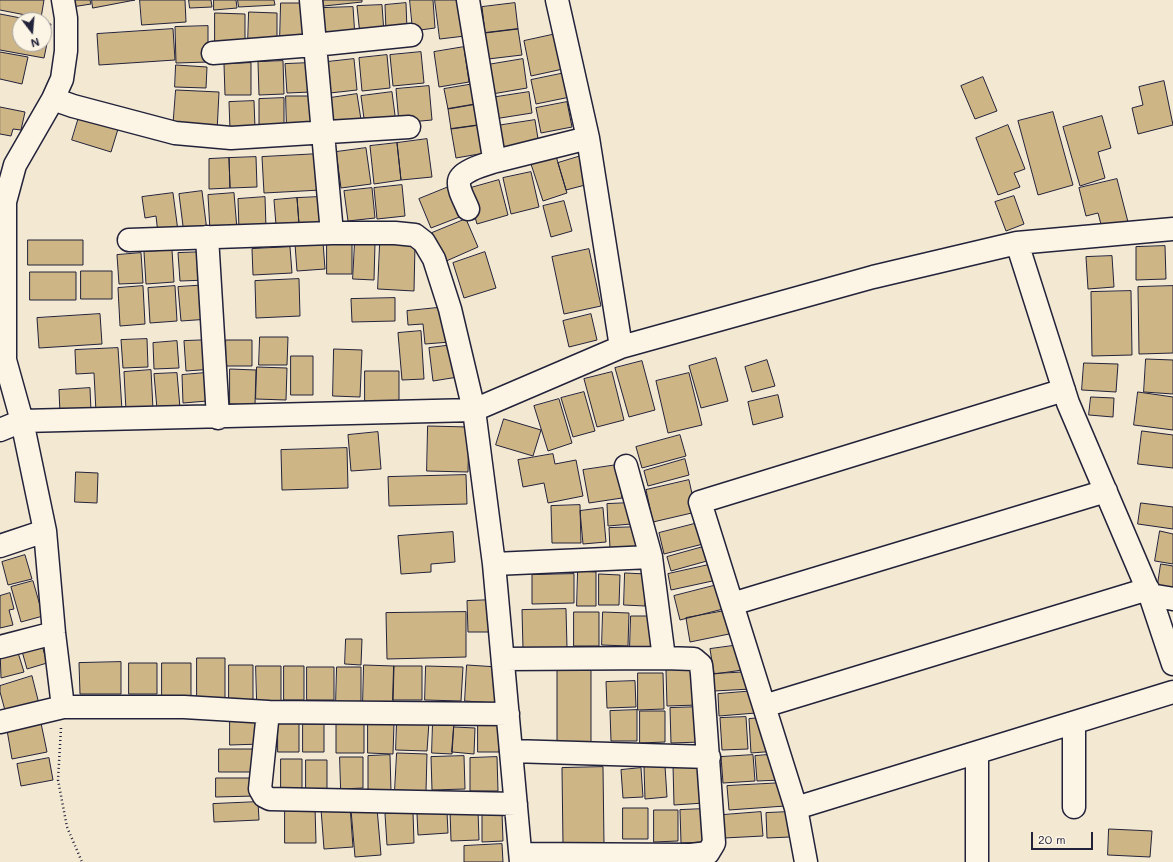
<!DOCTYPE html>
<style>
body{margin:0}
#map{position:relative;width:1173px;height:862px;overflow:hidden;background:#f3e8d2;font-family:Mali,sans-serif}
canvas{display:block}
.north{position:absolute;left:12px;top:12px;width:40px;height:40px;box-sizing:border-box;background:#fcf5e5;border:1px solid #a5a1a1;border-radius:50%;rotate:164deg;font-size:11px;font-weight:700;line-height:16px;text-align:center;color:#22223b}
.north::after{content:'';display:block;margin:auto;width:14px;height:18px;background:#22223b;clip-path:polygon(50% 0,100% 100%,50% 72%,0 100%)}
.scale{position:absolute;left:1031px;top:832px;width:62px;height:18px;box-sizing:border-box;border:2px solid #22223b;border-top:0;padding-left:5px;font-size:12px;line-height:14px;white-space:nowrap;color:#22223b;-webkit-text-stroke:3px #fcf5e5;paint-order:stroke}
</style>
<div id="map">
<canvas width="1173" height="862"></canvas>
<div class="north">N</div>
<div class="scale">20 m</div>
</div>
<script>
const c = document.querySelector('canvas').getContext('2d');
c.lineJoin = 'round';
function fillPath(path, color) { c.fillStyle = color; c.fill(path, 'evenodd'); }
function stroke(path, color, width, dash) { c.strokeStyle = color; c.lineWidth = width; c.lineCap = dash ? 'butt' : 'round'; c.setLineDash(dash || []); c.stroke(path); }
const building = new Path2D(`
 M0,0H44L41,18L0,10Z
 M71,0H90L91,4L72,7Z
 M92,0H135L93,8Z
 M140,0H185L186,22L142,25Z
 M189,0H211L212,7L190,8Z
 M214,0H236L237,8L214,10Z
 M238,0H274L275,5L239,7Z
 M323,0H362V2L324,6Z
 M410,0H433L435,28L413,31Z
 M435,0H461L465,36L440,39Z
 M281,3H305V40H280Z
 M406,3L407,30L386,31L385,5Z
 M515,3L518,29L485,33L482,7Z
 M382,5L384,33L360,35L357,6Z
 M353,7L355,37L325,39L323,8Z
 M249,12L277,13V44H248Z
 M215,13L245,14V44H215Z
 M0,14L31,20H20V44H44V23L51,24L44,58L0,50Z
 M208,26V62L176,63L175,27Z
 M173,29L175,60L99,65L97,34Z
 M518,29L522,55L488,59L485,33Z
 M556,34L563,69L531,76L524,41Z
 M464,47L469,82L439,87L434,52Z
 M0,52L28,57L22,84L0,79Z
 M421,52L424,83L393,86L390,55Z
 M387,55L390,88L362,91L359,58Z
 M354,59L357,90L330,93L327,62Z
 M523,59L527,88L492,94L487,65Z
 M283,61L284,94L259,95L258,62Z
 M251,63V95H225L224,64Z
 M310,63L311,92L287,93L285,64Z
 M176,65L207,67L206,88L175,87Z
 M565,73L570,97L536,104L531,80Z
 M983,77L997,111L975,119L961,86Z
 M1164,81L1173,125L1138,134L1132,108L1143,105L1139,87Z
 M474,84L477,104L448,109L444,89Z
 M429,86L432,120L399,123L396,89Z
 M176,90L219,92L217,132L173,129Z
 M392,92L396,123L365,126L361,96Z
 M529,92L532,113L494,119L490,98Z
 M357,94L362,126L335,130L330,98Z
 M286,96H313V129L287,130Z
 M284,98V130H259V99Z
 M254,101L255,128L230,130L229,102Z
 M567,102L572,127L541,133L536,108Z
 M477,104L480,125L451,129L448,109Z
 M0,107L25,112L21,130L13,129L11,136L0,134Z
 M1053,112L1073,185L1038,195L1018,121Z
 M1102,116L1111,148L1098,152L1105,178L1080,186L1063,127Z
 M79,117L118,129L111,152L72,140Z
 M535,120L539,145L500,151L496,126Z
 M480,125L485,153L456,158L451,129Z
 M1008,125L1025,169L1014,173L1020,187L998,195L976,138Z
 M427,139L432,177L401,180L397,143Z
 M397,143L401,180L374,184L370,146Z
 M366,148L371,184L341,188L336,152Z
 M319,154L321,190L264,193L262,157Z
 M556,156L567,193L543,201L531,164Z
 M581,156L589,184L566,190L558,163Z
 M256,157L257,187L230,188L229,158Z
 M229,158L230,188L209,189V159Z
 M531,172L539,207L511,214L503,178Z
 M1117,179L1128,222L1102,228L1098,213L1086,216L1079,188Z
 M499,180L508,215L477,224L467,189Z
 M402,185L405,216L377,219L374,188Z
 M451,186L462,216L431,228L419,199Z
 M372,188L375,218L348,221L344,191Z
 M202,191L207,231L184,234L179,194Z
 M173,193L178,231L158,234L156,216L145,218L142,197Z
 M234,193L237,229L210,231L208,195Z
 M1014,196L1024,224L1006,231L995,202Z
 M265,197L266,228L239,230L238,199Z
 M319,197L321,222L299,224L297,198Z
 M297,198L299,224L276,225L274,200Z
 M564,201L572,231L551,237L543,206Z
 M466,219L478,247L444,262L432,233Z
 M28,240H83V265H28Z
 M327,241H352V274H327Z
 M323,242L325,269L297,271L295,244Z
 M355,242L375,243L374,280L353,279Z
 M380,244L415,245L414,291L378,289Z
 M1165,246L1166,279L1136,280V247Z
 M290,247L292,273L253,275L252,249Z
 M589,249L601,306L564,314L552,257Z
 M172,250L174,282L146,284L144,252Z
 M206,252L207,280L180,281L178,253Z
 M485,252L496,288L464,298L453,263Z
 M141,253L143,283L119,284L117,255Z
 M1112,256L1114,287L1088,289L1086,257Z
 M81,271H112V299H81Z
 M30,272H76V300H30Z
 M299,279L300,316L256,318L255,281Z
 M208,285L210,319L181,321L178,287Z
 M143,286L145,324L120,326L118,288Z
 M175,286L177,321L150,323L148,288Z
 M1173,286V353L1139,354L1138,287Z
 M1131,291L1132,355L1092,356L1091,292Z
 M395,298V321L352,322L351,299Z
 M447,307L450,342L425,344L423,324L408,325L407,311Z
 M100,314L102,344L39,348L37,318Z
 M591,314L597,340L569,347L563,321Z
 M421,331L424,379L402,380L398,333Z
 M260,337H288L287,365H259Z
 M147,339L148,367L123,368L121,340Z
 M212,340L214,369L186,371L184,341Z
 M226,340H252V366H226Z
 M177,341L179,368L154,369L153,343Z
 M453,345L458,377L433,381L429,348Z
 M118,348L122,410L96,412L94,373L76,374L75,350Z
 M334,349L362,350L360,397L333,396Z
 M291,356H313V395H291Z
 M716,358L728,401L701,408L689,366Z
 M1146,359L1173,360V394L1144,392Z
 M767,360L775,386L752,392L745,367Z
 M642,361L655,410L629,417L615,368Z
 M1084,363L1118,364L1116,392L1082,390Z
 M257,367L287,368L286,400L256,399Z
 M230,369L256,370L255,405L230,404Z
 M151,370L153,409L126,411L124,372Z
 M365,371H399V403L365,404Z
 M612,372L624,420L597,427L584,379Z
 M177,373L180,408L157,409L154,374Z
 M205,373L207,401L183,403L182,375Z
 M689,373L702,425L668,433L656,381Z
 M90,388L91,411L60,413L59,390Z
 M584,392L595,431L573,437L561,398Z
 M1138,392L1173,397V430L1134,425Z
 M778,395L783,417L753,425L748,402Z
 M1091,397L1114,398L1113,417L1089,415Z
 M559,399L572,443L548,451L534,406Z
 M504,419L541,430L533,456L496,445Z
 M428,426L469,427L468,472L427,471Z
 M1142,431L1173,435V468L1138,464Z
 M378,432L381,469L351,471L348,435Z
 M680,435L686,456L642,468L636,447Z
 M347,448L348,488L282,490L281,450Z
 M553,454L555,464L576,460L583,496L548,503L544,483L523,487L518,460Z
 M685,459L689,475L648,486L644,471Z
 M617,465L622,498L589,503L583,470Z
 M76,472L98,473L97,503L75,502Z
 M466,475L467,504L389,506L388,477Z
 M689,480L696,512L653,522L646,490Z
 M630,503L631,524L608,526L607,504Z
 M1141,503L1173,507V529L1138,524Z
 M580,505L581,543H552L551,506Z
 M603,508L606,542L583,544L580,511Z
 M698,523L703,544L664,554L659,533Z
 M641,527L642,548L610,549L609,528Z
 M1160,531L1173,534V564L1155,561Z
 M453,532L455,562L431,564V572L401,574L398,536Z
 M710,545L714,559L671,571L667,557Z
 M25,555L32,579L8,585L2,562Z
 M713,564L717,580L671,590L668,574Z
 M1161,564L1173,566V593L1157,590Z
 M578,571L596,572V606H577Z
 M625,573L646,574L645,606L624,605Z
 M574,574V603L532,604V575Z
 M599,574L620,575L619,605H599Z
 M33,581L43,616L21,622L11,587Z
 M721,584L727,608L680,620L674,596Z
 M10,593L14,609L9,610L13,625L0,628V596Z
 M493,600L494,632H468L467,601Z
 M566,609L567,648L523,649L522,610Z
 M730,610L734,633L690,642L686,618Z
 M466,612V657L387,659L386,613Z
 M574,612H599V646H574Z
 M603,612L629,613L628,646L602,645Z
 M631,616H653L652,647H630Z
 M40,638L47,663L27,669L20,644Z
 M346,639H362L361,665L345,664Z
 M747,644L750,669L714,674L710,649Z
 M16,646L24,672L1,678L0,650Z
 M197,658H225V700H197Z
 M121,662V694H80L79,663Z
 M129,663H157V694H129Z
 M162,663H191V696H162Z
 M229,665H253V701H229Z
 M364,665L394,666L393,703H363Z
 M467,665L498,667L496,703L465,701Z
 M256,666H281V701H257Z
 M284,666H304V700H284Z
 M394,666H422V700H393Z
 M426,666L463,667L461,701L425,700Z
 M307,667H334V700H307Z
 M337,667H361V703H336Z
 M591,667V745H557V668Z
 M697,669L698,705L667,706L666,670Z
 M750,672L751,689L714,691L713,674Z
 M638,673H663L664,709L638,710Z
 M32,676L39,704L6,714L0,692V686Z
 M635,681L636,707L607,708L606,682Z
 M755,691L756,713L719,716L718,694Z
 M701,707L702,742L671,743L670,708Z
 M637,710V741H611L610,711Z
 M640,711H665V742L640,743Z
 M746,717L748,749L722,750L720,718Z
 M774,717L777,751L751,753L749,719Z
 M230,718H262V744L230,745Z
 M478,720L500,721L499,752H478Z
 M397,721L429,722L427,751L396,750Z
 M433,721L454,722L452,754L432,753Z
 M41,723L47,752L12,759L7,730Z
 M278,723H299V752H278Z
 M364,723V753H336V724Z
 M368,723H394L393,754L368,753Z
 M303,724H324V752H303Z
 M454,727L475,728L474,754L452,752Z
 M219,749H256L255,772H219Z
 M397,753L427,754L426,791L395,790Z
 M780,754L781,780L757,781L755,756Z
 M390,755L391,791L368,792V756Z
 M753,755L755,781L723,783L721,757Z
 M464,756L465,789L432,790L431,757Z
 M340,757H363V788L341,789Z
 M497,757L498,791H470V758Z
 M49,758L53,780L21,786L17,764Z
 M281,759H302V793H281Z
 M306,760H327V793H306Z
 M703,764L704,803L674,805L673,765Z
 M665,766L667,797L645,799L644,767Z
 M603,767L604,844L563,845L562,768Z
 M641,768L643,797L623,798L621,770Z
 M216,778H255V796L216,797Z
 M783,783L785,806L729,810L727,786Z
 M258,802L259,820L214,822L213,804Z
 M350,806L353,847L324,849L321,809Z
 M285,807H315L316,843H285Z
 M377,808L381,855L355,857L351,810Z
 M623,808H648V839H623Z
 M704,809V842L681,843L680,810Z
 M478,810L479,840L451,841L450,811Z
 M654,810H678V841L654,842Z
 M413,812L414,843L387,845L385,814Z
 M447,812L448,833L418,835L417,814Z
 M761,812L763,836L724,838L723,815Z
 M789,812L790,837L767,838L766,813Z
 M502,813L503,841L482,842V814Z
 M1109,829L1152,831L1150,857L1108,855Z
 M502,844L503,862H464V846Z`);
const path = new Path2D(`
 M61,728L58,780L67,827L82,862`);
const minor = new Path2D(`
 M63,0L66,18V51L62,79L53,99L15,165L5,202V360L22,421L45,531L54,633L63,707
 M311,0L332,233
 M468,0L493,152L496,161L588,138
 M557,0L588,138L621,347
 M213,53L314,45L411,35
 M53,99L73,106L175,133L231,138L409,127
 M468,209C465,201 458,190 459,182C459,171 487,164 496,161
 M207,237L218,418
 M129,240L332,233H395L415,235L424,242L434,259L450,309L474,410L494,564L521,862
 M1017,243L1068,403L1150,595L1173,664
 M0,430L22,421L474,410L621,347L873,277L1017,243L1173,229
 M626,466L651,557L664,658
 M0,546L45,531
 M494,564L651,557
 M1150,595L1173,599
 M732,604L1106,491
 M0,647L54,633
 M503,659L664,658L694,659L701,665L702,674L714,843L708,853L691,855L521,854
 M764,706L1148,589
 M268,712L260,789L264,796L270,799L516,804
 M0,722L63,707H184L268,712L508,714
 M511,751L709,757
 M977,753V862
 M1074,807V723
 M796,808L1173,692
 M806,862L796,808L700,502L1064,390`);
fillPath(building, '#ceb585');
stroke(building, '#22223b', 1);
stroke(minor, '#22223b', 25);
stroke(path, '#22223b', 2.5, [1, 3]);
stroke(minor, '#fcf5e5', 22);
</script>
